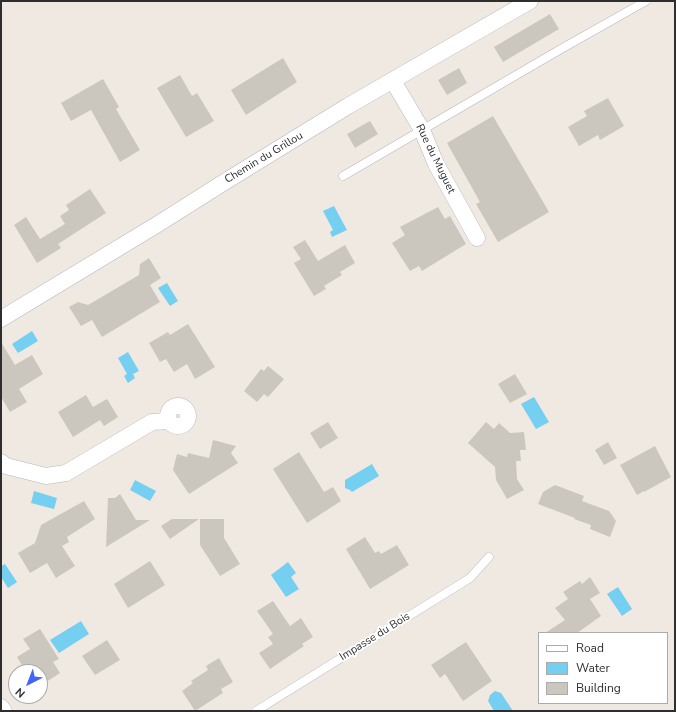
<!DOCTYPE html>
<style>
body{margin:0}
#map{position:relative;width:676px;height:712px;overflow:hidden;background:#efe9e1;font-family:"Nunito Sans",sans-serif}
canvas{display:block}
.frame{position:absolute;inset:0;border:2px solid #2e2e2e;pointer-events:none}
.legend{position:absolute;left:538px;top:632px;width:130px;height:72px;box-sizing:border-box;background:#fff;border:1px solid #ababab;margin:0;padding:5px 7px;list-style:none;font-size:12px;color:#2e2e2e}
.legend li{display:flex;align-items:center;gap:8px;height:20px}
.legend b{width:20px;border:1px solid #ababab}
.north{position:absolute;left:8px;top:664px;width:40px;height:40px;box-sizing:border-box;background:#fff;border:1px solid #ababab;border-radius:50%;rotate:222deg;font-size:11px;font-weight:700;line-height:16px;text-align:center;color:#2e2e2e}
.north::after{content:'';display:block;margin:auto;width:14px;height:18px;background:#4264fb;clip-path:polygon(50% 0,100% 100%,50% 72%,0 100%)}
</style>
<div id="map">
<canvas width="676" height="712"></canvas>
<div class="frame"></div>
<ul class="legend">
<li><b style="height:5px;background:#fff"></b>Road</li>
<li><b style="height:11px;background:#75cff0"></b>Water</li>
<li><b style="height:11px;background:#cbc7bf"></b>Building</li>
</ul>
<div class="north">N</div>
</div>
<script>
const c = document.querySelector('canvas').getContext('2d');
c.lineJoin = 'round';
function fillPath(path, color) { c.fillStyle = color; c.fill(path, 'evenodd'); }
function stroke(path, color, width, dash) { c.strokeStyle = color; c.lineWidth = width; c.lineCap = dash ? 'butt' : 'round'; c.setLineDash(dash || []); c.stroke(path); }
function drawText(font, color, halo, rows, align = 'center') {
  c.font = font + ' "Nunito Sans",sans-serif'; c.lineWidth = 4; c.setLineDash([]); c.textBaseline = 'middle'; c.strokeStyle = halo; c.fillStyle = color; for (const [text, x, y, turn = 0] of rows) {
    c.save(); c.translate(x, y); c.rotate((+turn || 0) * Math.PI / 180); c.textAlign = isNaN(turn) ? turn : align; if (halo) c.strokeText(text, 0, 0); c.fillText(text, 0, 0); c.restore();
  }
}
const water = new Path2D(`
 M334,206L347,230L332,237L330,232L333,230L323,211Z
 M167,283L178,301L170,306L158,288Z
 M32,331L38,341L18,353L12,344Z
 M128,352L139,371L133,374L135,378L128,383L124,376L127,374L118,358Z
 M534,397L549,422L536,429L521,404Z
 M372,464L379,476L352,492L350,490L345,488V480Z
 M135,480L156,491L150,501L130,490Z
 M34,491L57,498L54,509L31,503Z
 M288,562L296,573L291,577L299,589L286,597L271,575Z
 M5,564L17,582L8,588L1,577V566Z
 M618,587L632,609L622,616L607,594Z
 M81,621L89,634L59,653L50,640Z
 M495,691L501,693L513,711H494L488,701L490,695Z`);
const building = new Path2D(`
 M550,14L559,29L503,62L494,47Z
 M283,58L297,82L246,115L231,90Z
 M459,68L467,83L447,95L438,80Z
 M180,75L192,96L197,93L214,121L186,137L157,88Z
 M103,79L119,107L116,109L140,150L120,162L91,110L71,121L61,103Z
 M608,98L624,126L600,140L598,135L579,146L568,127L587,116L584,111Z
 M493,116L549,212L498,242L476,204L480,202L447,143Z
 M370,121L378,134L355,148L347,134Z
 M90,189L106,213L58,244L61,248L37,263L14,225L26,217L40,239L65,224L60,216L69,210L66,205Z
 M438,207L445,219L450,216L466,244L422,271L419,266L410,271L392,243L405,235L400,227Z
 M305,240L318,261L345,245L355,263L340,272L342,275L324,286L326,289L314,296L294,263L301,259L293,247Z
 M149,258L161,278L150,285L160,302L102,337L92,320L81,326L69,307L78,302L88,305L139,275L140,264Z
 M188,324L215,367L195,379L187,364L174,372L166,359L160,362L149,343L168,332L170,335Z
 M1,342L15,365L32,355L43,374L19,389L27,402L10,412L1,397Z
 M268,366L284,379L268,397L264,394L257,402L244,391L261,369L264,371Z
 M515,374L527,394L510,403L498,384Z
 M86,395L93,407L107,399L118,417L104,426L100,420L73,437L58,412Z
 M328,422L338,438L320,449L310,433Z
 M486,422L494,429L499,423L510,433L524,432L526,450H520L521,461H516L517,479L524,490L507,499L496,480L495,467L468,443Z
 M213,440L236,446L231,453L238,463L189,494L173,470L177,454L187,457L188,453L209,458Z
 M608,442L617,458L604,465L595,450Z
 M655,446L671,477L644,492V491L637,495L620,465Z
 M299,452L324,492L333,487L341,501L307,523L273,469Z
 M555,485L584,496L582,501L609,511L616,521L610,537L590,529L591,525L574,519L575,518L538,504L543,492Z
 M120,494L136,520H150L106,547L108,498H115Z
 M84,501L95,519L67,537L69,542L62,546L75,566L56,578L47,563L30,573L18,553L35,543L41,525Z
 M172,519H199L170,539L161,526Z
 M200,519H224V538L240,564L220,576L200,545Z
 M365,537L375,553L379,551L381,554L397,545L409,565L370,589L346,549Z
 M150,561L165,585L128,608L114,584Z
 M590,577L600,593L590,599L601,616L577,633H545L565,620L555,608L568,599L563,592L580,581L582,584Z
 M273,601L290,626L301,618L313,637L302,644L304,646L270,669L259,653L273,644L268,637L273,634L257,611Z
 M40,629L59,659L53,662L60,673L40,686V672H26L17,657L30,649L23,639Z
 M107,640L120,660L95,675L82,656Z
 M466,642L492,681L463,701L445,674L440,678L431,665Z
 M219,658L233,682L221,689L223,693L195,711L182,691L193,683L191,681L208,670L206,666Z`);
const lane = new Path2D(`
 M343,176L561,49L646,1
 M256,711L470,578L489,557`);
const street = new Path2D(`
 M393,81L422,130L436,164L477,238
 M1,319L158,224L226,181L348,106L530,1
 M168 416a10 10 0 1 1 20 0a10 10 0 1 1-20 0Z
 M1,462L6,466L46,476L66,473L152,422L169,421
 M1,707L4,711`);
const streetNames = [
 ["Chemin du Grillou",264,158,-31],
 ["Rue du Muguet",435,159,64],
 ["Impasse du Bois",375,637,-32]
];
fillPath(water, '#75cff0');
fillPath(building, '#cbc7bf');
stroke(lane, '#b4b7c1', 9);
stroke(street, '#b4b7c1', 17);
stroke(lane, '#fff', 8);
stroke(street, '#fff', 16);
drawText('11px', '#2e2e2e', '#fff', streetNames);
</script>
